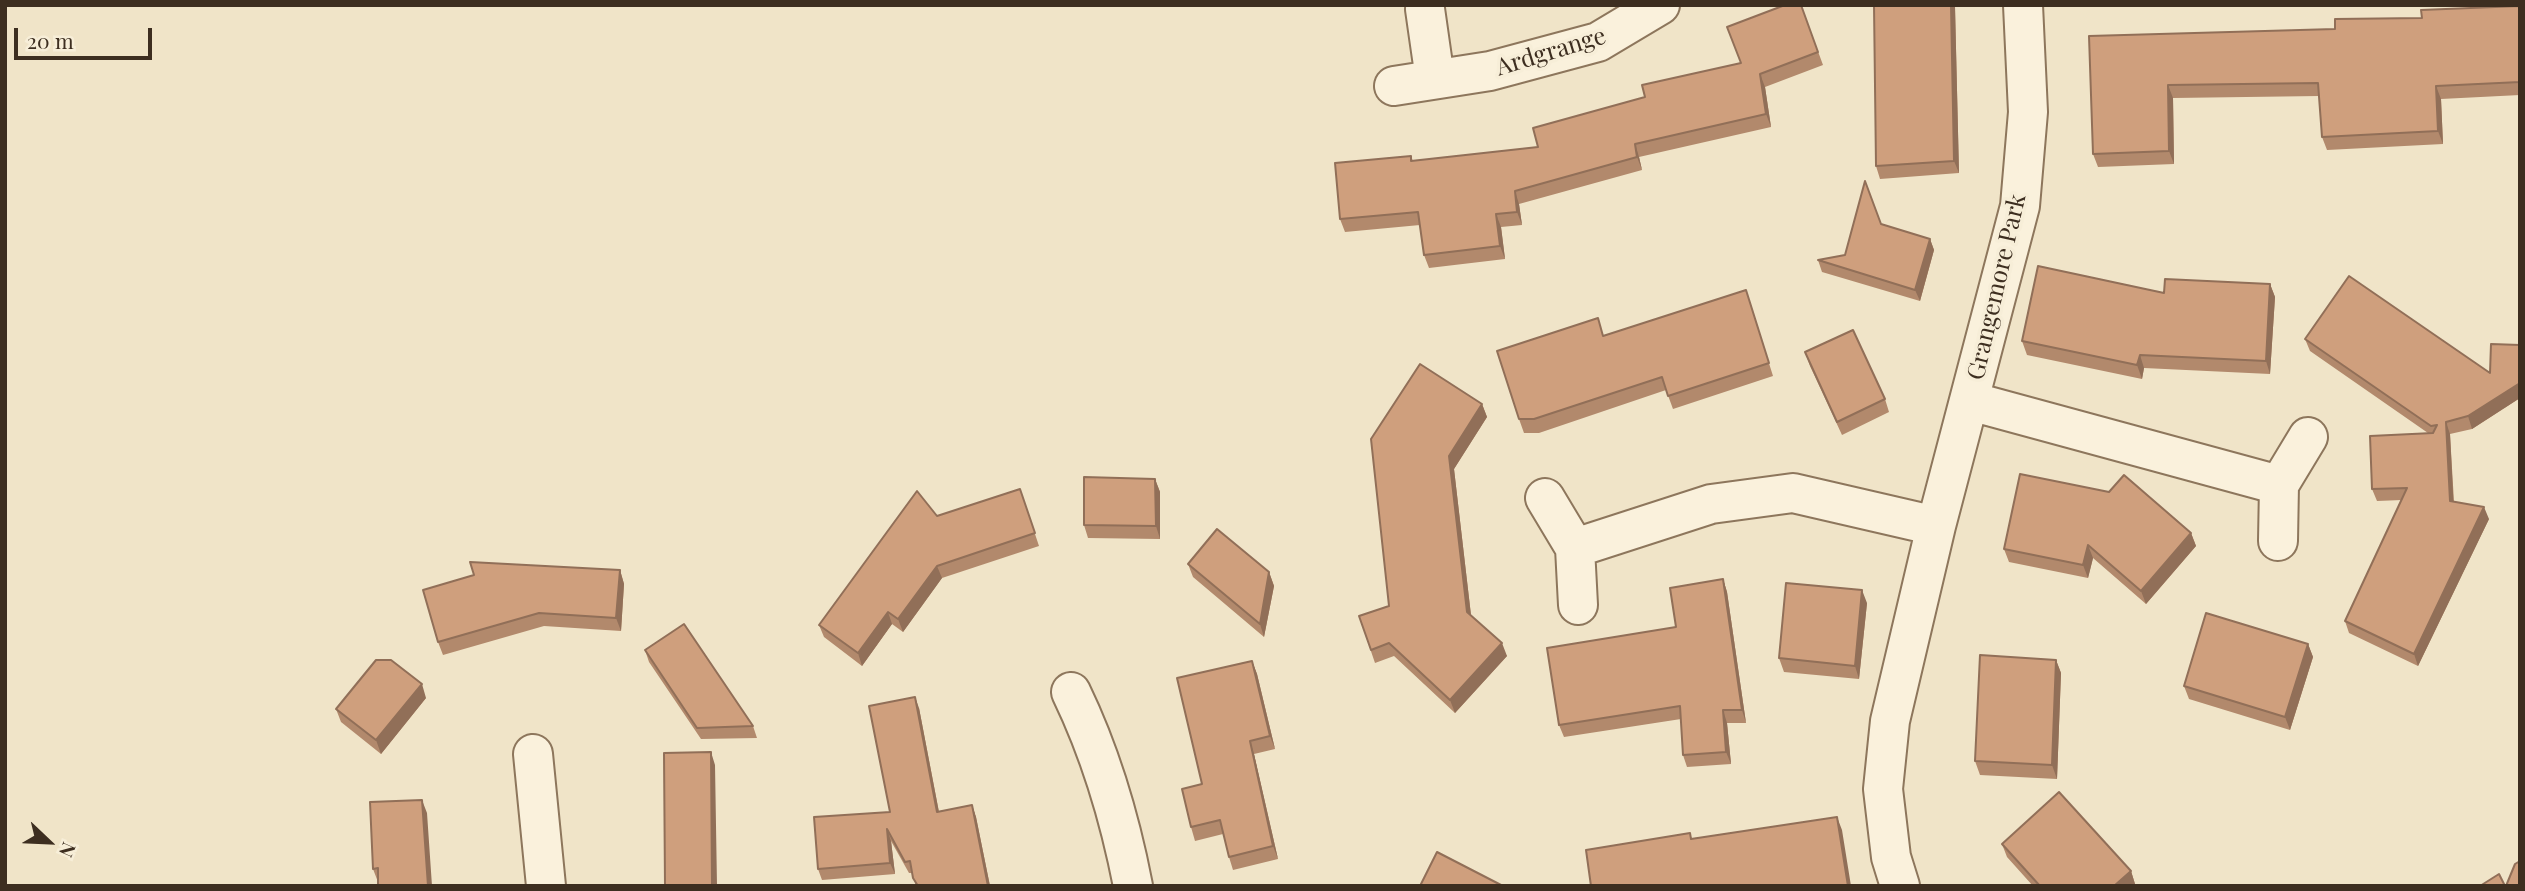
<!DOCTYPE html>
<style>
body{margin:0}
#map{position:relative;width:2525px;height:891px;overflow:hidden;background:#f0e4c8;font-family:"Playfair Display",serif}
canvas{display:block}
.frame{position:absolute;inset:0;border:7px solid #3d2e20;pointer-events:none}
.north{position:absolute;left:14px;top:807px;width:70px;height:70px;-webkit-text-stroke:5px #f7eed8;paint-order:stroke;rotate:113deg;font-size:19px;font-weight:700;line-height:28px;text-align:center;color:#3d2e20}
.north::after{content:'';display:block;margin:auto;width:24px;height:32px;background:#3d2e20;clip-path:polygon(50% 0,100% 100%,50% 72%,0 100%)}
.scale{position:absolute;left:14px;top:28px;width:138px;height:32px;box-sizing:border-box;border:4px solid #3d2e20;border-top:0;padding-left:9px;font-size:21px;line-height:24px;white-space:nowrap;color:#3d2e20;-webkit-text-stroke:5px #f7eed8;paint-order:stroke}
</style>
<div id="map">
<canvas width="2525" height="891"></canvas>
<div class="frame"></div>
<div class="north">N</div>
<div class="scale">20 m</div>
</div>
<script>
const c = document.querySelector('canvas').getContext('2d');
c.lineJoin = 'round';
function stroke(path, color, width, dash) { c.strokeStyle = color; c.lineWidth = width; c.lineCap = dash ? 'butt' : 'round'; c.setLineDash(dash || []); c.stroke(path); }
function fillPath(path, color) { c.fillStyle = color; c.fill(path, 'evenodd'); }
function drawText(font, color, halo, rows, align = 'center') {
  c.font = font + ' "Playfair Display",serif'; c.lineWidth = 7; c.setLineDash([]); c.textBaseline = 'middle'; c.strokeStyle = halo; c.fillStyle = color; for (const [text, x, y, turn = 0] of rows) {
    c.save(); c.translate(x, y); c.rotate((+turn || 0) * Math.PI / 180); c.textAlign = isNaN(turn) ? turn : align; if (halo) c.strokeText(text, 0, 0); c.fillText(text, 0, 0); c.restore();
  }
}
const minor = new Path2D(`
 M1425,9L1435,79
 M1394,86L1490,71L1598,42L1660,5
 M1970,401L2279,485
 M1545,498L1575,548L1578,605
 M2278,541L2279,485L2308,437
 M1575,548L1711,504L1793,493L1936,526
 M1071,692C1101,754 1120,819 1133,886
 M533,754L546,886
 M1900,886L1891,857L1883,789L1890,721L1936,526L2020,206L2028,112L2023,5`);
const wall = new Path2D(`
 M1801,5L1823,65L1765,87L1771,127L1639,157L1642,170L1519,204L1522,225L1501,227L1505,259L1429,268L1424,255L1420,225L1345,232L1340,219L1411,156L1413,161L1538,147L1645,97L1741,63Z
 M2520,6V95L2441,99L2443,144L2327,150L2322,137L2319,96L2173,98L2174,164L2098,167L2093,154L2089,36L2335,29Z
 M1955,7L1959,173L1880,179L1876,166Z
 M1881,224L1930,239L1934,250L1920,301L1822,272L1818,260L1845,255Z
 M2270,284L2275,297L2270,374L2144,368L2142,379L2027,355L2022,341L2164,293Z
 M1746,290L1773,376L1673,409L1666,390L1539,433H1524L1519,419L1604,336Z
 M2305,339L2490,373L2520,345V398L2472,429L2450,434L2454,502L2489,519L2418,666L2349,633L2345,621L2402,500L2377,501L2372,489L2428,433L2310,351Z
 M1805,352L1885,399L1889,412L1842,435L1810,366Z
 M1482,404L1487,417L1454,469L1471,615L1507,656L1455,713L1394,656L1375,663L1359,616L1389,606Z
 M1155,479L1160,492V539L1088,538L1084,525Z
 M1020,489L1039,546L942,578L903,632L892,624L862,666L824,637L819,625L937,516Z
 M2191,533L2196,546L2146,604L2093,558L2088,578L2009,562L2004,549Z
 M1188,564L1269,572L1274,586L1264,637L1193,577Z
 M620,570L624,584L621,631L544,626L443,655L438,642Z
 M1723,579L1727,592L1746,723H1727L1731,764L1687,767L1683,755L1681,719L1564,737L1559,725L1676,627Z
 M1867,603L1859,679L1784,672L1779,658Z
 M2308,644L2313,657L2290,730L2189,699L2184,686Z
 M645,650L753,726L757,738L701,739L649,662Z
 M2056,660L2061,673L2057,779L1980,775L1975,761Z
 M1252,661L1257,674L1275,749L1254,754L1278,859L1233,870L1229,857L1223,834L1195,841L1191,827L1202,784Z
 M426,698L381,754L341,722L336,709Z
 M919,708L939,812L972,805L976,817L990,886H916L912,873H909L891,841L895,874L822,880L818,869L890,812Z
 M427,813L378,882L373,869Z
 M2002,844L2131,871L2135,884L2134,886H2033L2007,857Z`);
const shadedWall = new Path2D(`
 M1951,5H1955V7L1959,173L1954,161Z
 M1760,74L1765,87L1771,127L1766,114Z
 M2168,85L2173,98L2174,164L2169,151Z
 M2436,86L2441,99L2443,144L2438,131Z
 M1635,144L1639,157L1642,170L1637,157Z
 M1515,191L1519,204L1522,225L1517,212Z
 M1496,214L1501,227L1505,259L1500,246Z
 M1930,239L1934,250L1920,301L1915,290Z
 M2270,284L2275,297L2270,374L2266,361Z
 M2140,355L2144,368L2142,379L2137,365Z
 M2520,383V398L2472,429L2468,416Z
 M1482,404L1487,417L1454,469L1472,624L1467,612L1449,456Z
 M2446,422L2450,434L2454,513L2450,501Z
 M1155,479L1160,492V539L1156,526Z
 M2484,507L2489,519L2418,666L2414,654Z
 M2191,533L2196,546L2146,604L2141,591Z
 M2088,545L2093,558L2088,578L2083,565Z
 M937,566L942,578L903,632L898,619Z
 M620,570L624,584L621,631L616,618Z
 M1269,572L1274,586L1264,637L1260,624Z
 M1723,579L1727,592L1746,723L1742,710Z
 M1862,590L1867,603L1859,679L1855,666Z
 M888,612L892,624L862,666L858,653Z
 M1502,643L1507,656L1455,713L1450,700Z
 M2308,644L2313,657L2290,730L2285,717Z
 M2056,660L2061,673L2057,779L2052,765Z
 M1252,661L1257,674L1275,749L1270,736Z
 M422,684L426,698L381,754L376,740Z
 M915,697L919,708L941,823L937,812Z
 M1723,710L1727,723L1731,764L1726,752Z
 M1250,741L1254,754L1278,859L1273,846Z
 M711,752L715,765L717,886H712Z
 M422,800L427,813L432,886H428Z
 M972,805L976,817L990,886H988Z
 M1837,817L1842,830L1851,886H1848Z
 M887,829L891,841L895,874L890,863Z
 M2131,871L2135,884L2134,886H2114Z`);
const building = new Path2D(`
 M1785,5H1801L1818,52L1760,74L1766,114L1635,144L1637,157L1515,191L1517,212L1496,214L1500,246L1424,255L1418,212L1340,219L1335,163L1411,156V161L1538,147L1533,128L1645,97L1642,85L1741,63L1727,27Z
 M1874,5H1951L1954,161L1876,166Z
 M2520,6V82L2436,86L2438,131L2322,137L2318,83L2168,85L2169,151L2093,154L2089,36L2335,29V19L2422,18L2421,10Z
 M1865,181L1881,224L1930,239L1915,290L1818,260L1845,255Z
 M2038,266L2164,293L2165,279L2270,284L2266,361L2140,355L2137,365L2022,341Z
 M2349,276L2490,373L2491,344L2520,345V383L2468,416L2446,422L2450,501L2484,507L2414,654L2345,621L2407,488L2372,489L2370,436L2433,433L2437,425L2431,426L2305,339Z
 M1746,290L1769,363L1668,396L1662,377L1534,419H1519L1497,351L1598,318L1603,336Z
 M1853,330L1885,399L1837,422L1805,352Z
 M1420,364L1482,404L1449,456L1467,612L1502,643L1450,700L1389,643L1371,650L1359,616L1389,606L1371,439Z
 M2020,474L2109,492L2124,475L2191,533L2141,591L2088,545L2083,565L2004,549Z
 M1084,477L1155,479L1156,526L1084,525Z
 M1020,489L1035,533L937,566L898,619L888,612L858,653L819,625L917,491L937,516Z
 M1217,529L1269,572L1260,624L1188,564Z
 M470,562L620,570L616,618L539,613L438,642L423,590L474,575Z
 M1723,579L1742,710H1723L1726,752L1683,755L1680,706L1559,725L1547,648L1676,627L1670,588Z
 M1786,583L1862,590L1855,666L1779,658Z
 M2206,613L2308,644L2285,717L2184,686Z
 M684,624L753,726L697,728L645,650Z
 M1980,655L2056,660L2052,765L1975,761Z
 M376,660H391L422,684L376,740L336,709Z
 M1252,661L1270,736L1250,741L1273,846L1229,857L1220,820L1191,827L1182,789L1202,784L1177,678Z
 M915,697L937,812L972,805L988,886H918L913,878L910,861L905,862L887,829L890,863L818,869L814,817L890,812L869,706Z
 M711,752L712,886H665L664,753Z
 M2059,792L2131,871L2114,886H2040L2002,844Z
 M422,800L428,886H378V868L373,869L370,802Z
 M1837,817L1848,886H1591L1586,850L1690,833L1691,839Z
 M1437,852L1503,886H1420Z
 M2520,861V886H2506L2515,864Z
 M2499,874L2505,886H2480Z`);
const streetNames = [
 ["Ardgrange",1551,52,-17],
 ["Grangemore Park",1997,287,-77]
];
stroke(minor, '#8d765c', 42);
stroke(minor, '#faf1dc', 38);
fillPath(wall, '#b2896c');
fillPath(shadedWall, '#916f58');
fillPath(building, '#cf9f7d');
stroke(building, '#916f58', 2);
drawText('24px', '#3d2e20', '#f7eed8', streetNames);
</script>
